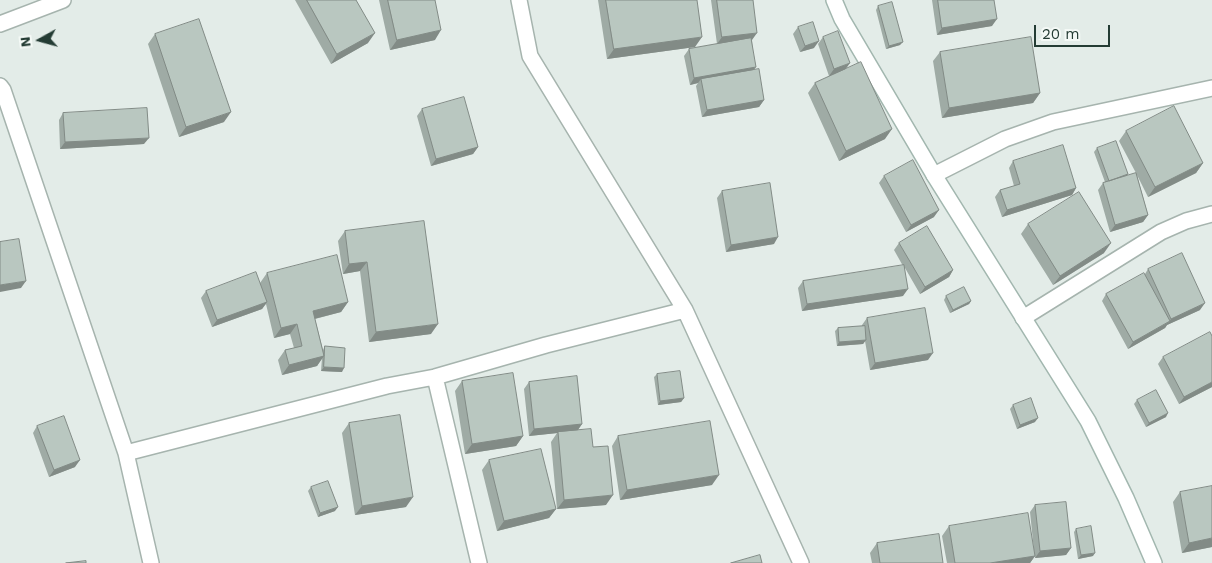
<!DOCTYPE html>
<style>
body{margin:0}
#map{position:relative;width:1212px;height:563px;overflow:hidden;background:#e3ece8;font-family:"Work Sans",sans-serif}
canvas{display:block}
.north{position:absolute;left:15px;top:15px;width:50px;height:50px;-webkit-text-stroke:4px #f4f9f6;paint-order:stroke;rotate:263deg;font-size:14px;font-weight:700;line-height:20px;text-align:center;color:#243c34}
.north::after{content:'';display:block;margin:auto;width:18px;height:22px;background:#243c34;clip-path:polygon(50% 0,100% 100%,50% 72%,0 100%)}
.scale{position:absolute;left:1034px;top:25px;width:76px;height:22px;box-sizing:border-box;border:2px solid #243c34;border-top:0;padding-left:6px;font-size:15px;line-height:18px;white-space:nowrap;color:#243c34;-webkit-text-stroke:4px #f4f9f6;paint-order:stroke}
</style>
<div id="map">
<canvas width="1212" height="563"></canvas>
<div class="north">N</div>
<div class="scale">20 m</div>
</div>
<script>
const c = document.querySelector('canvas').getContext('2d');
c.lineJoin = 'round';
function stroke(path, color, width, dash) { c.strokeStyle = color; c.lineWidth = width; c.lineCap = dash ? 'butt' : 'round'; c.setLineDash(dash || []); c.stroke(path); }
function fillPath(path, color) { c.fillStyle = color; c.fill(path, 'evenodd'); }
const street = new Path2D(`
 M519,0L530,56L685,310L801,563
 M0,24L63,0
 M0,86L3,90L126,453L151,563
 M934,175L1005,139L1053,122L1212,88
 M1023,318L1161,232L1186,221L1212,214
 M435,377L479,563
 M126,453L387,386L435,377L546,345L685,310`);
const secondary = new Path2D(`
 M834,0L842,19L934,175L1088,421L1126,498L1154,563`);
const wall = new Path2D(`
 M295,0H356L368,43L331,64Z
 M379,0H435V40L390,50Z
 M598,0H697L695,47L607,59Z
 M711,0H753L752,40L754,70L764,100L759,107L702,117L696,86L698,83L690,85L684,56L689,49L717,44Z
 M932,0H994L992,26L937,35Z
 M878,6L900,45L886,49L876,10Z
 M798,27L814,48L800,52L793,34Z
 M155,34L224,122L179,137L148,44Z
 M823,37L845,69L885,139L839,161L808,93L815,83L841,71L829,76L818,44Z
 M940,52L1040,93L1033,103L942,118L933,61Z
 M422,109L478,147L473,154L431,166L417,116Z
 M63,113L144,144L60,149L59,120Z
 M1126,131L1203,163L1196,173L1148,197L1137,175L1148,215L1143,222L1110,232L1098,190L1103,183L1105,182L1094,152L1097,148L1128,174L1127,176L1136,173L1119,141Z
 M1013,161L1076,188L1072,195L1002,217L995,197L1000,190L1014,186L1009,168Z
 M884,176L934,217L906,232L879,183Z
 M722,191L774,244L726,252L717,198Z
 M1028,224L1104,253L1053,285L1021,234Z
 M345,231L431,334L369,342L360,271L343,274L338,241Z
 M899,243L953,270L949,277L920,294L905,268L903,296L802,311L798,288L803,281L903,266L894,250Z
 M1148,269L1200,310L1167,325L1165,328L1128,349L1102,301L1106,294L1145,274Z
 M267,273L348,302L341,312L315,319L323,350L325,346L342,372L321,371L322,358L317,366L282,375L278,360L285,350L294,348L290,334L274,338L266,304L262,309L212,327L201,298L206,291L260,283Z
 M946,296L971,301L969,304L950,313L944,300Z
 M867,318L928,360L870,370L865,341L863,344L837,346L835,331L838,328L862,326V325Z
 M1163,357L1212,387L1179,404L1158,364Z
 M657,374L684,398L681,402L658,405L654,377Z
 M462,381L523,436L516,446L465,454L455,391Z
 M529,382L582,424L578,430L593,447L606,505L557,509L551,442L557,433L529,436L524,389Z
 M1137,400L1166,417L1146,427L1134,404Z
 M1013,405L1035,422L1017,429L1010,409Z
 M349,423L406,507L355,515L342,433Z
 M37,426L75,467L49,477L33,433Z
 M618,436L712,485L620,500L612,446Z
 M489,460L556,509L549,518L497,531L482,470Z
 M311,487L335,511L318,517L308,491Z
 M1180,492L1212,547L1182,553L1173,502Z
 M1035,505L1071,548L1066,555L1035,558V556L1030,563H947L942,536L949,526L1034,551L1030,512Z
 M1076,529L1093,556L1078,559L1074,532Z
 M877,543L943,563H872L870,553Z`);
const shadedWall = new Path2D(`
 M997,19L992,26L937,35L942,28Z
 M441,30L435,40L390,50L397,40Z
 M375,33L368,43L331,64L337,54Z
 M757,33L752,40L717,44L722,37Z
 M702,37L695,47L607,59L614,49Z
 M819,41L814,48L800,52L805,46Z
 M903,42L900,45L886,49L889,46Z
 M850,63L845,70L829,76L834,69Z
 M756,67L751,74L701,79L698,83L690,85L694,78Z
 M1040,93L1033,103L942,118L949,108Z
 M764,100L759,107L702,117L707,110Z
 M231,112L224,122L179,137L186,127Z
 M892,129L885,139L839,161L846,151Z
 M149,138L144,144L60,149L65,142Z
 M478,147L473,154L431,166L436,159Z
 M1203,163L1196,173L1148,197L1155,187Z
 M1076,188L1072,195L1002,217L1007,210Z
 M939,210L934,217L906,232L911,225Z
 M1148,215L1143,222L1110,232L1115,225Z
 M778,237L774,244L726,252L731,245Z
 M1111,243L1104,253L1053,285L1060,276Z
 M367,262L360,271L343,274L349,264Z
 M953,270L949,277L920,294L925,287Z
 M26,281L21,288L0,292V285Z
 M908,289L903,296L802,311L807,304Z
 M971,301L969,304L950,313L953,310Z
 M267,302L262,309L212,327L217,320Z
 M348,302L341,312L306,321L313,311Z
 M1205,303L1200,310L1167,325L1165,328L1128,349L1133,342L1169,322L1171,319Z
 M297,324L290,334L274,338L281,328Z
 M438,324L431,334L369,342L376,332Z
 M866,340L863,344L837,346L839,342Z
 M933,353L928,360L870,370L875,363Z
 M324,356L317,366L282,375L289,365Z
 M324,367L344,368L342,372L321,371Z
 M1212,382V387L1179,404L1184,397Z
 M684,398L681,402L658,405L660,401Z
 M1168,413L1166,417L1146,427L1149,423Z
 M1038,418L1035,422L1017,429L1020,425Z
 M582,424L577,431L529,436L534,429Z
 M523,436L516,446L465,454L472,444Z
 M80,460L75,467L49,477L54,470Z
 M719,475L712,485L620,500L627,490Z
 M613,495L606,505L557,509L564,500Z
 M413,497L406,507L355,515L362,506Z
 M338,507L335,511L318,517L320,513Z
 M556,509L549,518L497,531L504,521Z
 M1212,538V547L1182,553L1189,543Z
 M1071,548L1066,555L1035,558L1040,551Z
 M1095,553L1093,556L1078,559L1081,555Z
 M1035,556L1030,563H990Z`);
const building = new Path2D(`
 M307,0H356L375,33L337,54Z
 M388,0H435L441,30L397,40Z
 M606,0H697L702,37L614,49Z
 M717,0H753L757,33L722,37Z
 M938,0H994L997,19L942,28Z
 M892,2L903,42L889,46L878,6Z
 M199,19L231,112L186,127L155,34Z
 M813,22L819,41L805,46L798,27Z
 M838,31L850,63L834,69L823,37Z
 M1031,37L1040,93L949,108L940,52Z
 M751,38L756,67L694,78L689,49Z
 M861,62L892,129L846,151L815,83Z
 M759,69L764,100L707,110L701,79Z
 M464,97L478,147L436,159L422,109Z
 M1174,106L1203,163L1155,187L1126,131Z
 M147,108L149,138L65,142L63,113Z
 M1116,141L1128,174L1109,181L1097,148Z
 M1063,145L1076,188L1007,210L1000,190L1020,184L1013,161Z
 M913,160L939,210L911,225L884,176Z
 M1136,173L1148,215L1115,225L1103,183Z
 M770,183L778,237L731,245L722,191Z
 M1079,192L1111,243L1060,276L1028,224Z
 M424,221L438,324L376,332L367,262L349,264L345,231Z
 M927,226L953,270L925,287L899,243Z
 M19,239L26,281L0,285V242Z
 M1182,253L1205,303L1171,319L1148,269Z
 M337,255L348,302L313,311L324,356L289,365L285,350L302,346L297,324L281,328L267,273Z
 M904,265L908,289L807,304L803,281Z
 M256,272L267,302L217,320L206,291Z
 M1144,273L1170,321L1133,342L1106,294Z
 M964,287L971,301L953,310L946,296Z
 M925,308L933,353L875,363L867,318Z
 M865,326L866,340L839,342L838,328Z
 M1210,332L1212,336V382L1184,397L1163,357Z
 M325,346L345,348L344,368L324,367Z
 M680,371L684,398L660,401L657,374Z
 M513,373L523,436L472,444L462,381Z
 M577,376L582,424L534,429L529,382Z
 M1156,390L1168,413L1149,423L1137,400Z
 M1031,398L1038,418L1020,425L1013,405Z
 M400,415L413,497L362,506L349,423Z
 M64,416L80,460L54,470L37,426Z
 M710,421L719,475L627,490L618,436Z
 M591,429L593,447L608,446L613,495L564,500L558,432Z
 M541,449L556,509L504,521L489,460Z
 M328,481L338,507L320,513L311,487Z
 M1212,486V538L1189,543L1180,492Z
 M1066,502L1071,548L1040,551L1035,505Z
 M1028,513L1035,556L990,563H955L949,526Z
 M1091,526L1095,553L1081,555L1076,529Z
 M939,534L943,563H880L877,543Z
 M760,555L762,563H731Z
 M86,561V563H66Z`);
stroke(street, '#a6b4ae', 18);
stroke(secondary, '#a2b7af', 18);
stroke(street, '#fff', 15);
stroke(secondary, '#fff', 15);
fillPath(wall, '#9faba5');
fillPath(shadedWall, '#828b86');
fillPath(building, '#b9c7c0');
stroke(building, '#828b86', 1);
</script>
